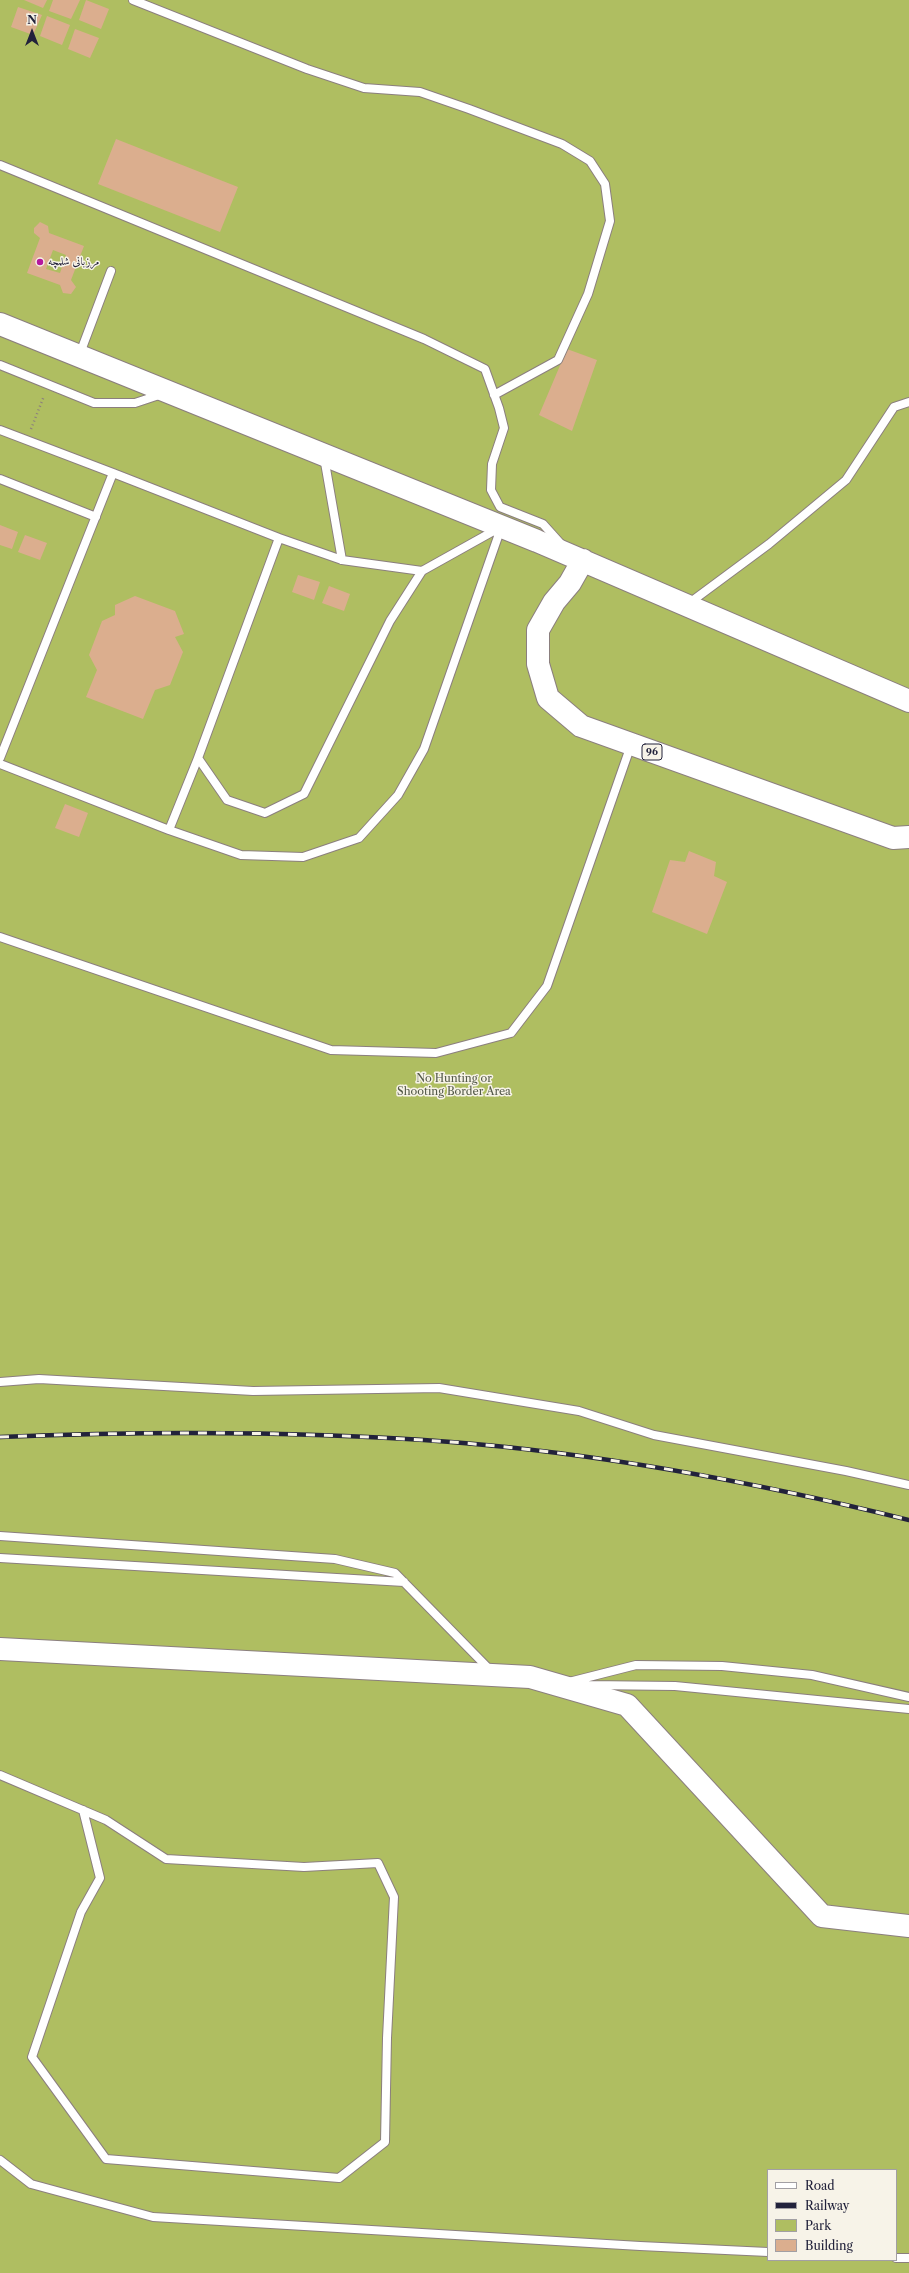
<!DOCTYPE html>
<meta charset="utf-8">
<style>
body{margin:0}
#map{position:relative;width:909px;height:2273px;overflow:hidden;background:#f4dcc0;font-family:"Libre Caslon Text",serif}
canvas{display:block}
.legend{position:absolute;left:767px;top:2169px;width:130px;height:92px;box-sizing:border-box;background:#f7f3e8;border:1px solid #a29fa3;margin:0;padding:5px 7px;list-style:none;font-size:12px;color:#22223b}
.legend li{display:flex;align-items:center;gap:8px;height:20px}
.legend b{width:20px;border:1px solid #a29fa3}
.north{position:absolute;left:12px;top:12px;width:40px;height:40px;-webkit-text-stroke:3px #f7f3e8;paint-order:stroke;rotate:0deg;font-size:11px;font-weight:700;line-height:16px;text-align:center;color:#22223b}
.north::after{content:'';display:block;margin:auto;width:14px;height:18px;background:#22223b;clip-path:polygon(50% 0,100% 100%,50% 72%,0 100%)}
</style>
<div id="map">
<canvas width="909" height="2273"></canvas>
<ul class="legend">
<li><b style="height:5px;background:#fff"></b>Road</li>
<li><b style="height:5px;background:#22223b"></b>Railway</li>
<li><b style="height:11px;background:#afbe61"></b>Park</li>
<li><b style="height:11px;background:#dbae8e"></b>Building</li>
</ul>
<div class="north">N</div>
</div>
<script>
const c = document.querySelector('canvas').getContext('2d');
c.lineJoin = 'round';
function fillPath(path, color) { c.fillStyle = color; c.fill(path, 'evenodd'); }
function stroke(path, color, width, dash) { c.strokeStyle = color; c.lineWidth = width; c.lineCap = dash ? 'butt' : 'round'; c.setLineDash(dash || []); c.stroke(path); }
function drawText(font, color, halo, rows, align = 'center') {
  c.font = font + ' "Libre Caslon Text",Amiri,serif'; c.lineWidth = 3; c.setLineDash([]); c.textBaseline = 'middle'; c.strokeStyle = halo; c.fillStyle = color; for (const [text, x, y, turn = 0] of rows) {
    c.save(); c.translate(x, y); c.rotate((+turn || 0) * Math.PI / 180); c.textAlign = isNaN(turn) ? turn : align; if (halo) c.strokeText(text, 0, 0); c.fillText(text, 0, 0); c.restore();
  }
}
const green = new Path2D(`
 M0,0H909V2273H0ZM768,2170H896V2260H768Z`);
const building = new Path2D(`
 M24,0H47L43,8Z
 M53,0H80L71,19L49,11Z
 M86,0L109,9L101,29L79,20Z
 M18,7L42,15L33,35L11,27Z
 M47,16L70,25L62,45L40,36Z
 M75,29L99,38L90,58L68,49Z
 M116,139L238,187L220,232L98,184Z
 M40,222L48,226L49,233L84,246L71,280L76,287L71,294L63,293L60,285L27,273L40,238L34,233V228ZM53,250L66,255L60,273L46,269Z
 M567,349L597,360L572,431L539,415Z
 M0,525L18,532L12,549L0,545Z
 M25,535L47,543L40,560L18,552Z
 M298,575L320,582L314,600L292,592Z
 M329,586L350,594L344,611L322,603Z
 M135,596L175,611L184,634L175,637L183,652L170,685L155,690L143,719L86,697L97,670L89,655L102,621L115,615V605Z
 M65,804L88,813L79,837L55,828Z
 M689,851L716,862L714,876L727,882L707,934L652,912L670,860L685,862Z`);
const path = new Path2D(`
 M31,429L44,396`);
const lane = new Path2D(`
 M133,0L307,69L364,88L420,92L469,109L562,144L590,161L605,184L610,221L588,294L558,360L494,395
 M0,165L424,339L485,369L499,408L504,428L492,464L491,490L500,507L543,524L561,544
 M79,356L111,271
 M0,365L94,403H135L162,394
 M0,430L113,473
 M324,457L342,560
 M0,479L96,517
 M422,571L342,560L279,538L198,758L227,800L265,813L304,794L390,621L422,571L499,528
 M688,604L769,544L846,480L894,407L909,402
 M0,758L113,473L279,538
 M0,764L169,830L198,758
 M169,830L241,855L303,857L359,838L398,795L424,749L501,528
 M0,937L331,1050L436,1053L511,1033L547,986L631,745
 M0,1382L39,1379L253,1391L439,1388L579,1411L654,1435L846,1471L909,1485
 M0,1536L335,1559L395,1573L491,1671
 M0,1558L404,1582
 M569,1682L636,1665L722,1666L812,1675L909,1697
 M588,1685L675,1686L909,1709
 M0,1775L106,1820L166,1859L304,1867L378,1863L394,1897L387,2038L385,2142L339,2178L106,2159L32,2057L81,1912L100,1878L83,1810
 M0,2160L31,2184L153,2217L640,2246L768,2252
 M896,2258H909`);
const secondary = new Path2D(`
 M0,1649L530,1677L627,1705L822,1916L909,1926`);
const highway = new Path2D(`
 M0,324L537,541L909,701
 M583,560L570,583L554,602L538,630V664L548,698L581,726L893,838L909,837`);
const rail = new Path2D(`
 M0,1437C150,1431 301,1431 451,1442C605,1454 759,1483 909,1520`);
const markers = [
 [40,262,4,"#b5179e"]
];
const shields = [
 [652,752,20]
];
const shieldNames = [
 ["96",652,752]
];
const poiNames = [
 ["مرزبانی شلمچه",48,262]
];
const parkNames = [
 ["No Hunting or",454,1079],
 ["Shooting Border Area",454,1092]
];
fillPath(green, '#afbe61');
fillPath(building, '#dbae8e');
stroke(lane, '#8b7f7e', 10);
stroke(secondary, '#8b7f7e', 24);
stroke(highway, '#8b7f7e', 24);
stroke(path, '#8b7f7e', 2.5, [1, 3]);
stroke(lane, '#fff', 8);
stroke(secondary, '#fff', 22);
stroke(highway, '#fff', 22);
stroke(rail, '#22223b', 4.5);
stroke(rail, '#f7f3e8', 3, [9]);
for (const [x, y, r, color] of markers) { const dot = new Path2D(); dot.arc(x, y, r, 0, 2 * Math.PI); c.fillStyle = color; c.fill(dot); stroke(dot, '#f7f3e8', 1.5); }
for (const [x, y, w] of shields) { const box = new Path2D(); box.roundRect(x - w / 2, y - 8, w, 16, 3); c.fillStyle = '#f7f3e8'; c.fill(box); stroke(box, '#22223b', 1); }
drawText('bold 10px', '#22223b', null, shieldNames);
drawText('11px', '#22223b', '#f7f3e8', poiNames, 'left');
drawText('11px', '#535948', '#f7f3e8', parkNames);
</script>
